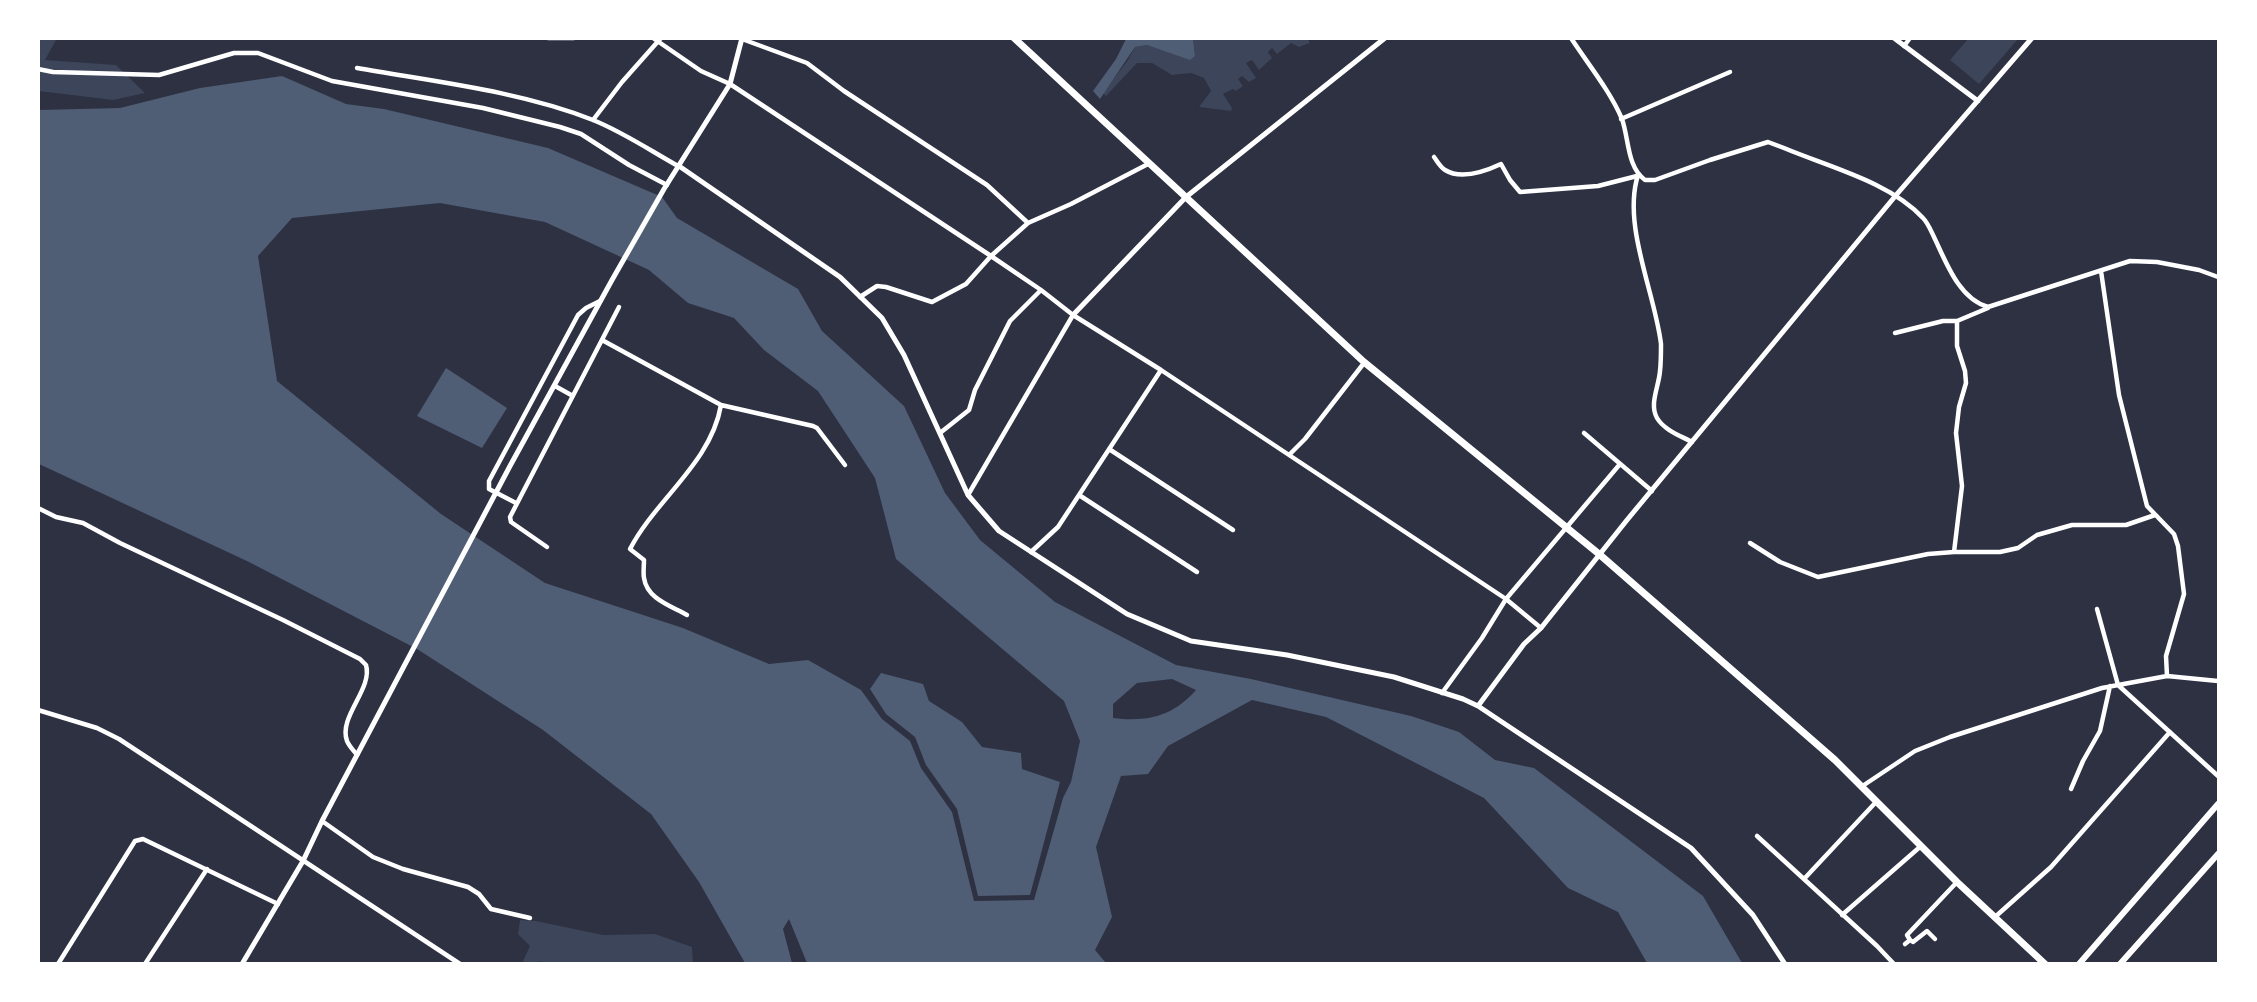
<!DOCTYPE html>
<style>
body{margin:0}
#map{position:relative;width:2257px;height:1002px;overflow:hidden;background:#2d3142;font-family:"IBM Plex Sans",sans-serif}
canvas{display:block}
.frame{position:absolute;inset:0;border:40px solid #fff;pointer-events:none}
</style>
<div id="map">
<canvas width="2257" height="1002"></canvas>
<div class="frame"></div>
</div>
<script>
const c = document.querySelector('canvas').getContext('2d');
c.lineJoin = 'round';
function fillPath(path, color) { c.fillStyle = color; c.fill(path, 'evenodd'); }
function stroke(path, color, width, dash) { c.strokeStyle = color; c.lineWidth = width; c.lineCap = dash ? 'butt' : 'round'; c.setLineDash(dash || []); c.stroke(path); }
const green = new Path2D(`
 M57,38L45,60L116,65L145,93L113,100L39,91V39Z
 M1307,38L1310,43L1299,47L1291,43L1277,54L1272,48L1268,52L1272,58L1259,70L1252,60L1246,63L1256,78L1249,82L1242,76L1238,79L1243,86L1236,91L1233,89L1223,94L1232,108L1231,111L1199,107L1211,91L1204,78L1191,73L1172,75L1152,63H1137L1106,96L1103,93L1128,60L1135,47L1147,45L1195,56L1193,39Z
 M1968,39V38L2018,39L1979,84L1950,60Z
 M520,920L536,921L603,935L655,934L692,947L693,963L542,964L540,961L537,963H525L523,961L530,946L518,934Z`);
const water = new Path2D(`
 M1126,39H1193L1195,56L1190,60L1147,45L1135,47L1100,99L1093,91L1116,59Z
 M282,76L346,104L384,109L548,148L662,197L677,218L798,289L822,331L904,406L945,493L980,540L1055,602L1176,665L1251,679L1411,716L1459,732L1495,760L1534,768L1703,896L1742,963H1647L1618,912L1568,888L1484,798L1326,717L1252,700L1168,746L1148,774L1121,776L1096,847L1112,917L1095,950L1106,963H807L789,919L783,929L792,963H745L699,882L651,814L543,730L417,649L249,562L39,464V110L120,108L200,88ZM440,203L545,222L649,270L688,303L734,318L764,350L818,391L875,478L896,559L1064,701L1080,741L1071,782L1063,798L1034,900L974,901L952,812L921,768L910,741L882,719L861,690L808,660L769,664L683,628L545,583L441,514L277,381L258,256L292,218ZM1172,679L1196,690C1172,717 1147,722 1113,718V704L1137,683Z
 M446,368L507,408L482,448L417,416Z
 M881,673L923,684L929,701L962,722L982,747L1021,753L1022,769L1060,782L1030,895L978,896L957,809L926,765L915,737L886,714L870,689Z`);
const minor = new Path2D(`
 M548,38H574
 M653,38L701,71L730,84L991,256L1041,290L1073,315L1161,370L1506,599L1541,628
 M1571,38C1588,64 1610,91 1622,119C1629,139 1627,167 1645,180H1655L1710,160L1768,142L1784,148C1829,167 1890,182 1923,218C1928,223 1931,231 1934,237C1946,262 1959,299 1988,307L2130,261L2157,262L2199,270L2218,277
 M742,39L807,63L844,91L987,185L1028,223
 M1904,46L1910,38
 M357,68C436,82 519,91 593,120C623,132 651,151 678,166
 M38,69L53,72L159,75L234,53H258L332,81L483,108L560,127L581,134L629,165L667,185
 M1621,119L1730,72
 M593,120L622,82L661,38
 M1434,157C1437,161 1440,167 1445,170C1461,180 1486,171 1501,164L1510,180L1520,192L1598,186L1637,176
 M1638,175C1622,225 1655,293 1661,344C1661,352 1661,363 1660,371C1659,386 1649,404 1657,418C1664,430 1681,436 1692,442
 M2101,271L2119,395L2147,506L2174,534L2178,546L2184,594L2166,656L2167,676
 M860,297L877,286L886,287L932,302L966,284L991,256L1028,223L1071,204L1148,164
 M1895,333L1943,321H1957L1988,308
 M602,340L721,405L813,426L817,428L845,465
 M555,386L573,396
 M940,433L969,410L975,390L1010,321L1041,290
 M1584,433L1652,491
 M1109,449L1233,530
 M1289,455L1305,439L1364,363
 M968,495L1073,315
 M1079,495L1197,572
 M516,503L489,489V481L578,315L586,308L600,301
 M38,508L56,517L83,523L120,543L283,620L360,659L366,665C373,689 338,717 347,741C349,746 354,751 357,755
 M1750,543L1780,562L1818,577L1928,554L1954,552H2000L2018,548L2037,535L2072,525H2126L2155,515
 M547,547L511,522L510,517L619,307
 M1031,552L1058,527L1161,370
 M1954,552L1962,486L1956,433L1959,407L1966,383L1965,371L1957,346V321
 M2097,609L2118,685L2218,776
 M687,615C671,606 647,599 644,578C643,573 644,566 644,560L630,549C656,499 711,463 721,405
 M1442,693L1482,638L1506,599L1620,464
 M38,710L97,728L119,739L460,964
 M1861,787L1915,751L1950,737L2102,688L2167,676L2218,681
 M2071,789L2083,761L2100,731L2110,686
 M322,821L373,857L403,869L468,887L479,894L491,909L530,918
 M1757,836L1877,946L1894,964
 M1804,879L1876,802
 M1842,915L1921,846
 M1995,917L2051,867L2170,732
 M1910,940L1907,935L1957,882
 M1905,944L1910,940L1913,942L1927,931L1935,939
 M58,964L135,841L143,839L278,904
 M145,964L207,869`);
const tertiary = new Path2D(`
 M1894,38L1978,101
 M679,166L840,277L882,318L904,355L968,495L999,531L1127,614L1191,641L1287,655L1394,677L1463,699L1478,706L1691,848L1753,915L1785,964
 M1073,315L1186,197L1385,38
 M1478,706L1524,644L1541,628L1627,520L1897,194L2032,38
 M242,964L303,861L322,821L510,466L612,280L664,189L730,84L742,38`);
const secondary = new Path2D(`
 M2079,964L2218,804
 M2120,964L2218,854`);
const primary = new Path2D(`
 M1014,38L1364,362L1599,554L1835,760L1957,882L2045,964`);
fillPath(green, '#3c4559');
fillPath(water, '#4f5d75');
stroke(minor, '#fff', 4.5);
stroke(tertiary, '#fff', 5);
stroke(secondary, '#fff', 6);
stroke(primary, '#fff', 7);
</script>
